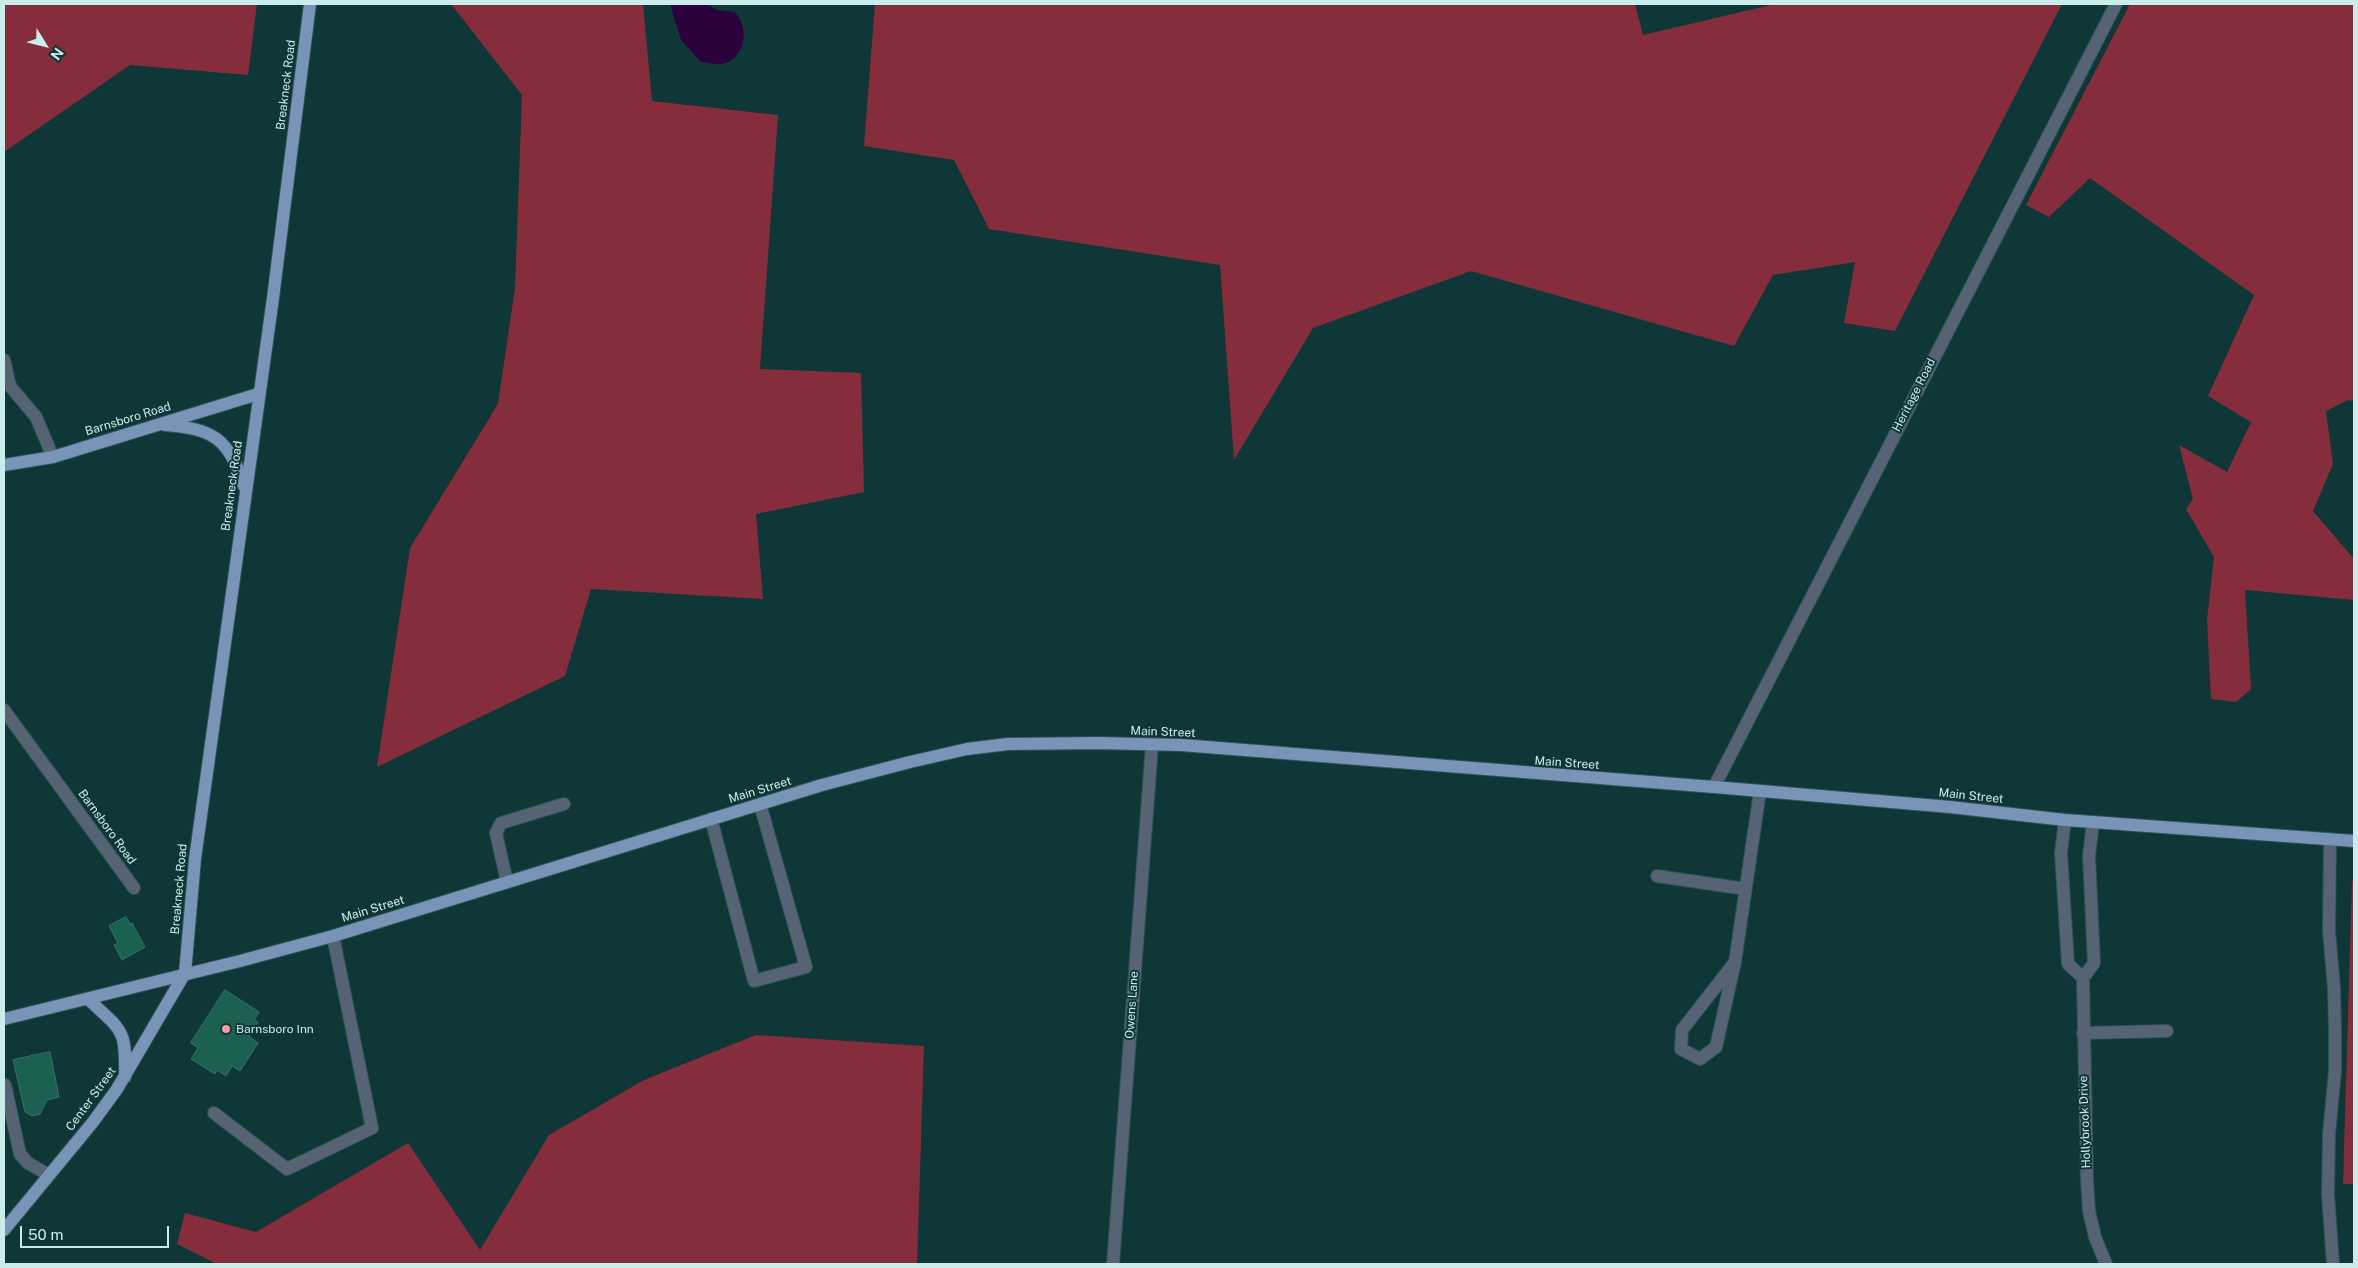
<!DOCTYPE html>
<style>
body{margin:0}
#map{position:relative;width:2358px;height:1268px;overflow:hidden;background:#0f3737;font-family:"Public Sans",sans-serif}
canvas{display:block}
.frame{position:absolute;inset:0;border:5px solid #caeceb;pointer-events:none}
.north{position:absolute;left:20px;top:20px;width:50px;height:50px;-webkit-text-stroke:4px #0f3737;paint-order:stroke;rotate:126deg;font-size:14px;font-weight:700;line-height:20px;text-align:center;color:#caeceb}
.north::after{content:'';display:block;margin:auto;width:18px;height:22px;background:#caeceb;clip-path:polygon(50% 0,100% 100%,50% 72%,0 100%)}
.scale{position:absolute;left:20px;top:1226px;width:149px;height:22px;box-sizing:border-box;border:2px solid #caeceb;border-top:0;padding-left:6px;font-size:15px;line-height:18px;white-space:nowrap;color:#caeceb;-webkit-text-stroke:4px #0f3737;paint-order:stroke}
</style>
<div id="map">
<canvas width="2358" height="1268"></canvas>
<div class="frame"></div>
<div class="north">N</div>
<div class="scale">50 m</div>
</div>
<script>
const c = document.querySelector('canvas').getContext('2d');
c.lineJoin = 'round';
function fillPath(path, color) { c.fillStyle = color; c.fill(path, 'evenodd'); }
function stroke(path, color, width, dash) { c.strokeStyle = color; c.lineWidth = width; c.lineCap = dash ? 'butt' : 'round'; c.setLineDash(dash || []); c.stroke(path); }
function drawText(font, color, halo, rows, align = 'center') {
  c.font = font + ' "Public Sans",sans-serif'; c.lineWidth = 4; c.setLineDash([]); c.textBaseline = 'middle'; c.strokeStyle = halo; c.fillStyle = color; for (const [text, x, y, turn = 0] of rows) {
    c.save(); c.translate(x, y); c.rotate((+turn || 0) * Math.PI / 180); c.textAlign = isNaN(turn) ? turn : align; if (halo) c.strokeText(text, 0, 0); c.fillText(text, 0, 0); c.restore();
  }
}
const green = new Path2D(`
 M4,4H257L248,75L130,65L4,152Z
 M451,4H643L652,101L778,115L760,369L861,373L864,492L756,514L763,599L591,589L565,676L377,767L410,548L498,404L515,288L522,95Z
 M875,4H1635L1643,35L1775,4H2062L1895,331L1844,323L1855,262L1773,275L1734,346L1471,271L1313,328L1234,460L1220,265L989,229L954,160L864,146Z
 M2130,4H2354V401L2348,400L2326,411L2333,464L2313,511L2354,559V600L2245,590L2251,689L2236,702L2211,699L2207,620L2214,557L2186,509L2193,499L2179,445L2227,472L2251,422L2208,396L2254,295L2090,178L2049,217L2026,205Z
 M2352,881H2354V1184H2343Z
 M756,1035L924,1046L917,1264H217L177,1244L185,1213L256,1232L408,1143L480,1250L549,1135L644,1080Z`);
const water = new Path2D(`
 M670,4H705L718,10L735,12C748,26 747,53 728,62C721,66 709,63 701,62L681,40Z`);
const building = new Path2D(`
 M126,917L130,924L132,923L145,947L122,960L114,945L118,943L109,926Z
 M225,990L259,1012L254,1020L258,1022L249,1036L258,1043L240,1071L232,1066L226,1076L217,1070L215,1074L191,1059L198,1048L191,1043Z
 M50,1052L59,1097L47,1100L40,1114L32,1116L25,1112L13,1060Z`);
const minor = new Path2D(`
 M4,360L10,386L36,417L53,457
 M4,710L134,888
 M1714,787L2116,4
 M711,819L754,981L806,967L760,804
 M2065,820L2061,853L2068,964L2083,978
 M2093,822L2089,856L2094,963L2083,978L2087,1180L2089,1211L2095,1237L2106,1264
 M2330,839L2329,931L2334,988L2335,1030V1071L2329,1134L2328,1195L2333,1264
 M1657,876L1746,889
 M507,882L496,833L501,823L564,804
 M1735,962L1682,1030L1681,1049L1700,1059L1716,1047L1735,962L1760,791
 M2083,1033L2167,1031
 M5,1085L20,1154L28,1163L49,1175
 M214,1113L287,1169L372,1128L333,936
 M1113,1264L1152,745`);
const major = new Path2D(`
 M165,425C214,429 228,438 244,486
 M4,465L53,457L258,394
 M88,999C123,1032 126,1028 125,1077
 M4,1019L240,961L333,936L822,785L910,762L967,749L1008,744L1098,743L1181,745L1714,787L1950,807L2065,820L2354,841
 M4,1230L93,1122L117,1089L185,973L195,859L273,298L310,4`);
const markers = [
 [226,1029,5,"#f49aa2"]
];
const streetNames = [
 ["Breakneck Road",286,85,-83],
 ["Heritage Road",1914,395,-63],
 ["Barnsboro Road",128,419,-17],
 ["Breakneck Road",232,486,-82],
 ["Main Street",1163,732,2],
 ["Main Street",1567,763,4],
 ["Main Street",760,790,-17],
 ["Main Street",1971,796,6],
 ["Barnsboro Road",107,827,54],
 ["Breakneck Road",179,889,-85],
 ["Main Street",373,909,-17],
 ["Owens Lane",1132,1005,-86],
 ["Center Street",91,1099,-54],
 ["Hollybrook Drive",2085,1122,-92]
];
const poiNames = [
 ["Barnsboro Inn",236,1029]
];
fillPath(green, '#852d3c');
fillPath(water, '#2b023c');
fillPath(building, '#1b6050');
stroke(building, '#337564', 1);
stroke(minor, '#2d5454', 14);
stroke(major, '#2d5454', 14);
stroke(minor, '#556375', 12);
stroke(major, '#7895b8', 12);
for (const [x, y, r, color] of markers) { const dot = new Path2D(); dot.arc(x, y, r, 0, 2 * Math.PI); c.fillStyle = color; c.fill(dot); stroke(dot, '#0f3737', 2); }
drawText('12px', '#caeceb', '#0f3737', streetNames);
drawText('12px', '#caeceb', '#0f3737', poiNames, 'left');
</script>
